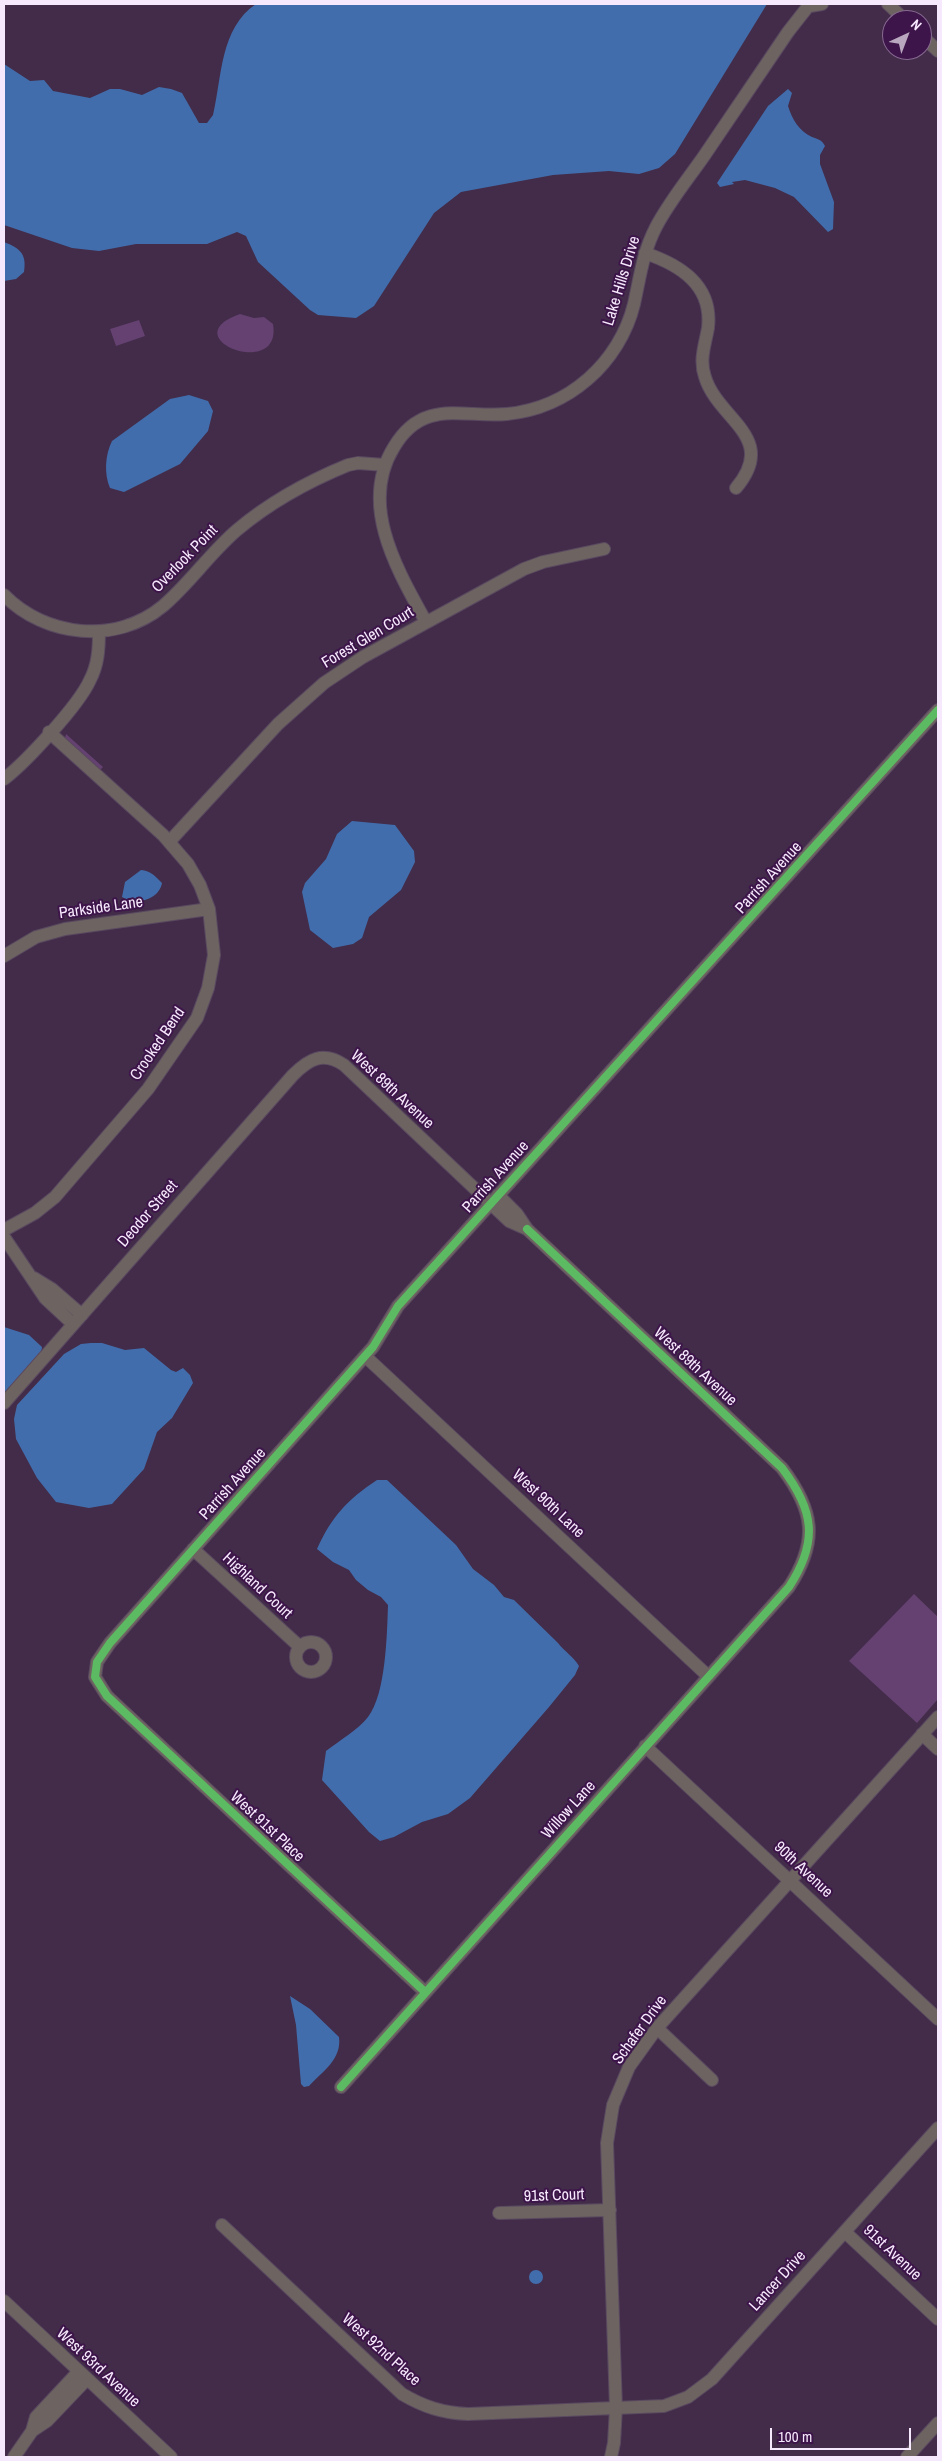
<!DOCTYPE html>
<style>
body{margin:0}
#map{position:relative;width:942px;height:2461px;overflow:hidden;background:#422c49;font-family:"Archivo Narrow",sans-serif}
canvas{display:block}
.frame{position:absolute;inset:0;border:5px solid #f7e9fd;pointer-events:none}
.north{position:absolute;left:882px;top:10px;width:50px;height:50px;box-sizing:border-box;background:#3d154a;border:1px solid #876a92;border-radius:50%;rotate:43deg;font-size:14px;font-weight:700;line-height:20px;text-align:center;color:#f7e9fd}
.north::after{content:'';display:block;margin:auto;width:18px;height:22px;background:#b8a7be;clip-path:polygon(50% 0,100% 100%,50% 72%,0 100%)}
.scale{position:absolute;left:770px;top:2428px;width:141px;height:22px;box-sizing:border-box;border:2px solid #f7e9fd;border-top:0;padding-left:6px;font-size:15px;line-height:18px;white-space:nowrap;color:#f7e9fd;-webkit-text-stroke:4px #3d154a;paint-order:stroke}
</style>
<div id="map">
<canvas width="942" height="2461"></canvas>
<div class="frame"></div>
<div class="north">N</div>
<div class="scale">100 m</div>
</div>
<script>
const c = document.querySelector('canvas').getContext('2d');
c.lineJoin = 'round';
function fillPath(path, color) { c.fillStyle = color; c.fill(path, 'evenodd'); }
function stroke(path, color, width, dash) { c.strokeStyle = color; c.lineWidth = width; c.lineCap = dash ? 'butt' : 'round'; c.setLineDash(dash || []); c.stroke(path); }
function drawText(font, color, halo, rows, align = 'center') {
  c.font = font + ' "Archivo Narrow",sans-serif'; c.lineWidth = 4; c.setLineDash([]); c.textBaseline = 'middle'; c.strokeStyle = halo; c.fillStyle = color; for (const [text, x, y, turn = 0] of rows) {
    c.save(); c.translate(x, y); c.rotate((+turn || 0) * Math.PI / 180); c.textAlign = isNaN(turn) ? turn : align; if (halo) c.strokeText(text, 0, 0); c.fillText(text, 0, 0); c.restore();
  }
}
const green = new Path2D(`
 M240,314L254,318L264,317L273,324C283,381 171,338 240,314Z
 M139,320L145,336L116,346L110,329Z
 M66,734L103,767L100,770L65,738Z
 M914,1594L938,1617V1699L917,1723L849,1661Z`);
const water = new Path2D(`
 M256,4H767L675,154L659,168L639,174L609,171L553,175L461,192L434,213L374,306L356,318L318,315L310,310L258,262L246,236L237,232L207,244H136L99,251L72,248L4,225V64L30,81L44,80L53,91L90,98L110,89H120L142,95L159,87L171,89L182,93L199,123H207L213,115C222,77 220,28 256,4Z
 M788,89L792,93L788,106C792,119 799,131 812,137C818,139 822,140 825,146L820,155V164L834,202L833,229L828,232L794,197L775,188L745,180L732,182L734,184L720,187L717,183L768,106Z
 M4,242C20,248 27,254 24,272L16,279L4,281Z
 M189,395L208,401L213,411L208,431L180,464L124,492L110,488C104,474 105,455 112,441L170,399Z
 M352,821L395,825L414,851L415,862L401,890L369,917L362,938L353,944L333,948L310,930L302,892L305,883L326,859L337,834Z
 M141,870C151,871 155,876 162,883C159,900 135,906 122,897L125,882Z
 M4,1327L29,1335L42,1347L41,1353L4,1394Z
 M91,1343H102L125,1350L144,1348L171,1370L176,1372L183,1368L190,1375L193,1383L172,1418L157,1432L144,1469L112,1504L89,1508L56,1502L37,1478L16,1439L14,1419L17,1405L64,1354L81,1344Z
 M377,1480H387L456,1545L473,1569L494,1585L504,1597L514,1600L558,1643C565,1652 573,1656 579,1666L575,1675L549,1707L470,1798L448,1814L422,1822L394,1837L380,1841L369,1832L322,1780L326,1751C340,1740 358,1730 368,1717C386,1694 387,1634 388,1605L381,1597L368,1590L356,1580L349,1570L333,1562L317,1549C332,1516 347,1500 377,1480Z
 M290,1996L310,2009L339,2037C342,2059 323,2071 309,2086L304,2087L301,2084L296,2025Z
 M529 2277a7 7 0 1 1 14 0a7 7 0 1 1-14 0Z`);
const minor = new Path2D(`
 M888,4L905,20
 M810,6L822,4
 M922,36L938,51
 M645,253C680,265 713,285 708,328C705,345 699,360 705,377C718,420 779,437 736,488
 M4,595C45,637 116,645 163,606C190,583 210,553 237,530C269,503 309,481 348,465L358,463L385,465
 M426,622C398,571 358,505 394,447C423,398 463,418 507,414C537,411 565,399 588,379C610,360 627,333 634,304C640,277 643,252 656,227C669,202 688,179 704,156C732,114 760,73 788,32L810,4
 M4,779C26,762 79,705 90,680C98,665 99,649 99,631
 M169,842L278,724L324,683L363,657L524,569L543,562L604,549
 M4,956L36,937L65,929L209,909
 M4,1230L35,1213L55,1197L148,1089L197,1018L208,988L214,955L209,909L200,885L188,864L163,835L49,732
 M4,1237L45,1298L73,1324
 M34,1278L52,1289L82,1315
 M365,1356L708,1676
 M4,1403L293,1075C309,1059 323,1051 344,1065L509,1221L527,1229L517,1214L498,1195
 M193,1549L300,1647
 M296 1657a15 15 0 1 1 30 0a15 15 0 1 1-30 0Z
 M922,1734L938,1749
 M645,1746L938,2019
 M425,1992L107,1696L95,1677L97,1662L110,1643L373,1347L398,1306L938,710
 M657,2028L712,2080
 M341,2087L789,1587C819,1541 814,1510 782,1468L527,1229
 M499,2213L610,2210
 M222,2225L402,2394C424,2407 443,2413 468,2414L664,2406L688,2397L712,2379L938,2128
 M845,2232L938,2319
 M4,2301L171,2457
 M32,2431L36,2417L79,2371
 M14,2457L32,2431L47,2421L87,2379
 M611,2457L614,2443L616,2408L607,2143L613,2105L629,2067L657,2028L938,1717
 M907,2457L938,2423`);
const cycleway = new Path2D(`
 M425,1992L107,1696L95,1677L97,1662L110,1643L373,1347L398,1306L938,710
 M341,2087L789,1587C819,1541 814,1510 782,1468L527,1229`);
const streetNames = [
 ["Lake Hills Drive",622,281,-73],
 ["Overlook Point",185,559,-46],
 ["Forest Glen Court",368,638,-31],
 ["Parrish Avenue",769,878,-48],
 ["Parkside Lane",101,908,-8],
 ["Crooked Bend",158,1044,-56],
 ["West 89th Avenue",392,1090,43],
 ["Parrish Avenue",496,1177,-48],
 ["Deodor Street",148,1214,-49],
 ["West 89th Avenue",695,1367,43],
 ["Parrish Avenue",233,1484,-48],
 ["West 90th Lane",548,1504,43],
 ["Highland Court",257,1586,43],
 ["Willow Lane",569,1810,-48],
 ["West 91st Place",267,1827,43],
 ["90th Avenue",803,1870,43],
 ["Schafer Drive",640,2030,-54],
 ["91st Court",554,2196,-2],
 ["91st Avenue",892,2253,43],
 ["Lancer Drive",778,2281,-48],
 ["West 92nd Place",381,2350,42],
 ["West 93rd Avenue",98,2368,43]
];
fillPath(green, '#644170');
fillPath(water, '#426dac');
stroke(minor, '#5a4960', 14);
stroke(minor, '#6d6361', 12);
stroke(cycleway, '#5cba63', 8);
drawText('16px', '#f7e9fd', '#3d154a', streetNames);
</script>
